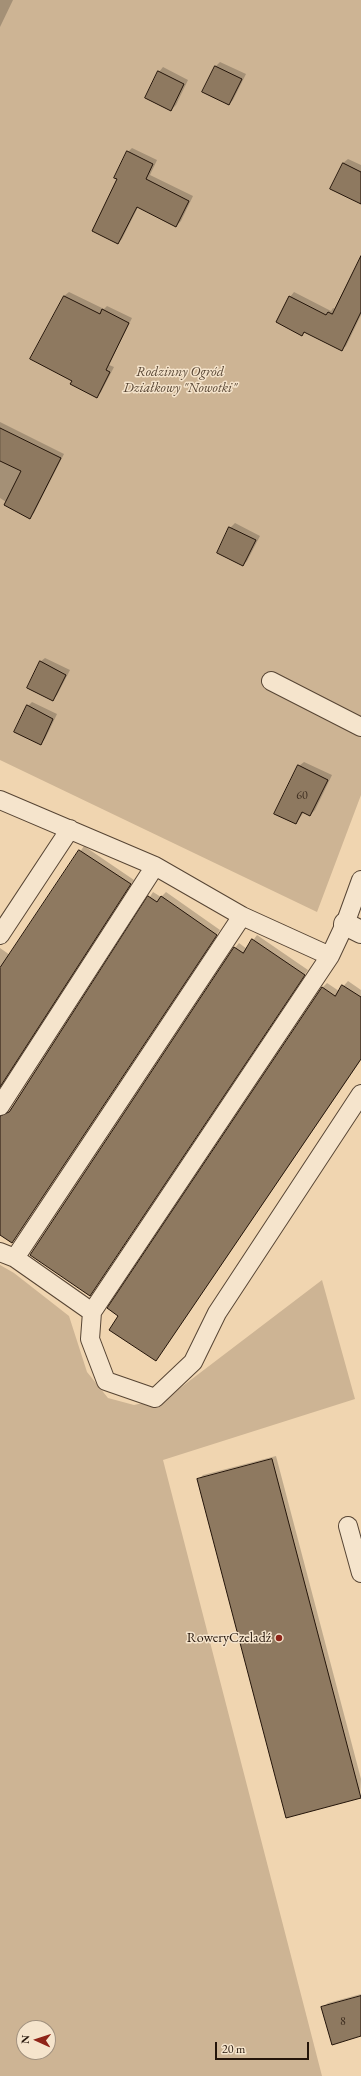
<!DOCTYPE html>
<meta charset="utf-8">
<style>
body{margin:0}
#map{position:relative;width:361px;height:2076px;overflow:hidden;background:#f0d5b0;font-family:"EB Garamond",serif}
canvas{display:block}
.north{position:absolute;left:16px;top:2020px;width:40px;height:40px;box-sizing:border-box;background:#f5e4cc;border:1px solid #a1917e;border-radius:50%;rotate:273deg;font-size:11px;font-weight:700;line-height:16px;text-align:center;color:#24150a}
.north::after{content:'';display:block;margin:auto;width:14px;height:18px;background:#8f2418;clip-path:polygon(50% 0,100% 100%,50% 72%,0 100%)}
.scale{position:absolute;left:215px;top:2042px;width:94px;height:18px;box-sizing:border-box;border:2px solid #24150a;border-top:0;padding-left:5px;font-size:12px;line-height:14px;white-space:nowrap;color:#24150a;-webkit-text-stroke:3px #f5e4cc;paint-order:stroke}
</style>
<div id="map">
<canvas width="361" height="2076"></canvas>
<div class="north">N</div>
<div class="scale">20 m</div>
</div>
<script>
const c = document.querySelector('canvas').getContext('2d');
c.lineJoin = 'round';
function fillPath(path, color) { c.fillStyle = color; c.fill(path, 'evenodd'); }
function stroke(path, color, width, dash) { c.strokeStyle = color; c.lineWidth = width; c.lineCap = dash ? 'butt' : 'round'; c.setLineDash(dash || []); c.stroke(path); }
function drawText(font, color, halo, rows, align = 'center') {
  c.font = font + ' "EB Garamond",serif'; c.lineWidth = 3; c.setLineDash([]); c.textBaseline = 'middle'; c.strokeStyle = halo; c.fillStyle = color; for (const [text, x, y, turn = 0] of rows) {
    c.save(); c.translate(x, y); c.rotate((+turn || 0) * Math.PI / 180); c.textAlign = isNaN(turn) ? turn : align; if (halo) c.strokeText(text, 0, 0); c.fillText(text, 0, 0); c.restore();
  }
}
const green = new Path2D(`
 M0,0H361V795L317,912L0,760Z
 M0,1265L14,1273L69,1316L87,1372L108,1398L134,1405L167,1398L322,1280L355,1399L163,1460L322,2076H0ZM24,2028H48V2052H24Z`);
const shadow = new Path2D(`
 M0,0H13L0,27Z
 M220,62L246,74L233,100L229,104L204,92L216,66Z
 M163,67L188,80L176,105L171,110L159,72Z
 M132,148L157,160L150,175L193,196L181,221L176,226L138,207L122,239L118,243L119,179L128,152Z
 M348,159L361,165V203L343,163Z
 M361,270V315L346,346L341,350L305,332L302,334L290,297L294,292L331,311L333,308L336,309Z
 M69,292L104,309L107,306L132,318L109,365L114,367L101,392L97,397L74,380L32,359L64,296Z
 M0,422L64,454L34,513L30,517L0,498Z
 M235,523L260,536L247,561L243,565L230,528Z
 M45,658L70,670L57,695L53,699L40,662Z
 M32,702L57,714L45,739L40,744L28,706Z
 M304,762L332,775L315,810L310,815L304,812L296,823L299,766Z
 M84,846L134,880L0,1088V948L10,955Z
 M153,892L161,897L166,892L220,930L12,1242L0,1234V1110L4,1112L11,1111Z
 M257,935L308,970L90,1294L235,948L239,943L247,949Z
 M348,981L361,990V1060L156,1360L119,1316L109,1308L323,987L327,983L339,991Z
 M276,1456L361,1779L360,1797L199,1479L203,1475Z
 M361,1994V2035L323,2007L328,2003Z`);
const building = new Path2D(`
 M215,66L242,79L229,105L202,92Z
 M158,71L184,84L171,111L145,98Z
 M127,151L153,164L146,179L189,201L176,227L137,207L118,244L92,231L117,179L114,178Z
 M343,163L361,172V204L330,189Z
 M361,256V312L342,351L304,332L302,336L276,322L289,296L326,315L328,312L332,314Z
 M64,296L100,314L102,309L129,323L106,370L110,372L97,398L70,384L72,381L30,359Z
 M0,428L61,458L30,519L4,505L21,471L0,461Z
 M229,527L256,540L243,566L217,553Z
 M40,661L66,675L53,701L27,688Z
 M27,705L53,719L41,745L14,732Z
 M298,765L328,780L310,816L302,812L296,824L274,814Z
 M79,850L131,884L0,1087V968Z
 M148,896L157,902L161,896L217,935L12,1243L0,1235V1116L9,1112Z
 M252,939L305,975L90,1296L30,1255L234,947L243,953Z
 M342,985L361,997V1059L156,1361L109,1330L118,1316L107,1308L322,987L335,996Z
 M272,1459L361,1798L286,1818L197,1479Z
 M361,1996V2036L332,2045L321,2007Z`);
const service = new Path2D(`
 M271,681L361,727
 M0,800L155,866L242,916L330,956L345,924L361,880
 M0,935L70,829
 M0,1106L155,866
 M0,1252L15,1258L92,1312L90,1339L106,1381L155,1398L193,1362L217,1313L361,1094
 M15,1258L242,916
 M92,1312L330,956
 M348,1526L361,1573`);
const minor = new Path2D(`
 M345,924L361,932`);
const markers = [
 [279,1638,4,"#8f2418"]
];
const numberNames = [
 ["60",302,796],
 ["8",343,2022]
];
const parkNames = [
 ["Rodzinny Ogród",180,372],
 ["Działkowy \"Nowotki\"",180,388]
];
const poiNames = [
 ["RoweryCzeladź",271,1638]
];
fillPath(green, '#cdb494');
fillPath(shadow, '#0003');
fillPath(building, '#8e7960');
stroke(building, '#24150a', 1);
stroke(service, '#574534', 20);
stroke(minor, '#574534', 24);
stroke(service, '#f5e4cc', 18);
stroke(minor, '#f5e4cc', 22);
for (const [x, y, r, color] of markers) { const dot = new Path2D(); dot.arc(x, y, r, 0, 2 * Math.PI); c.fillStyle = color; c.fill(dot); stroke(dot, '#f5e4cc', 1.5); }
drawText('12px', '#3e2e20', null, numberNames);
drawText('italic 14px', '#574533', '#f5e4cc', parkNames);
drawText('14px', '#24150a', '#f5e4cc', poiNames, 'right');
</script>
